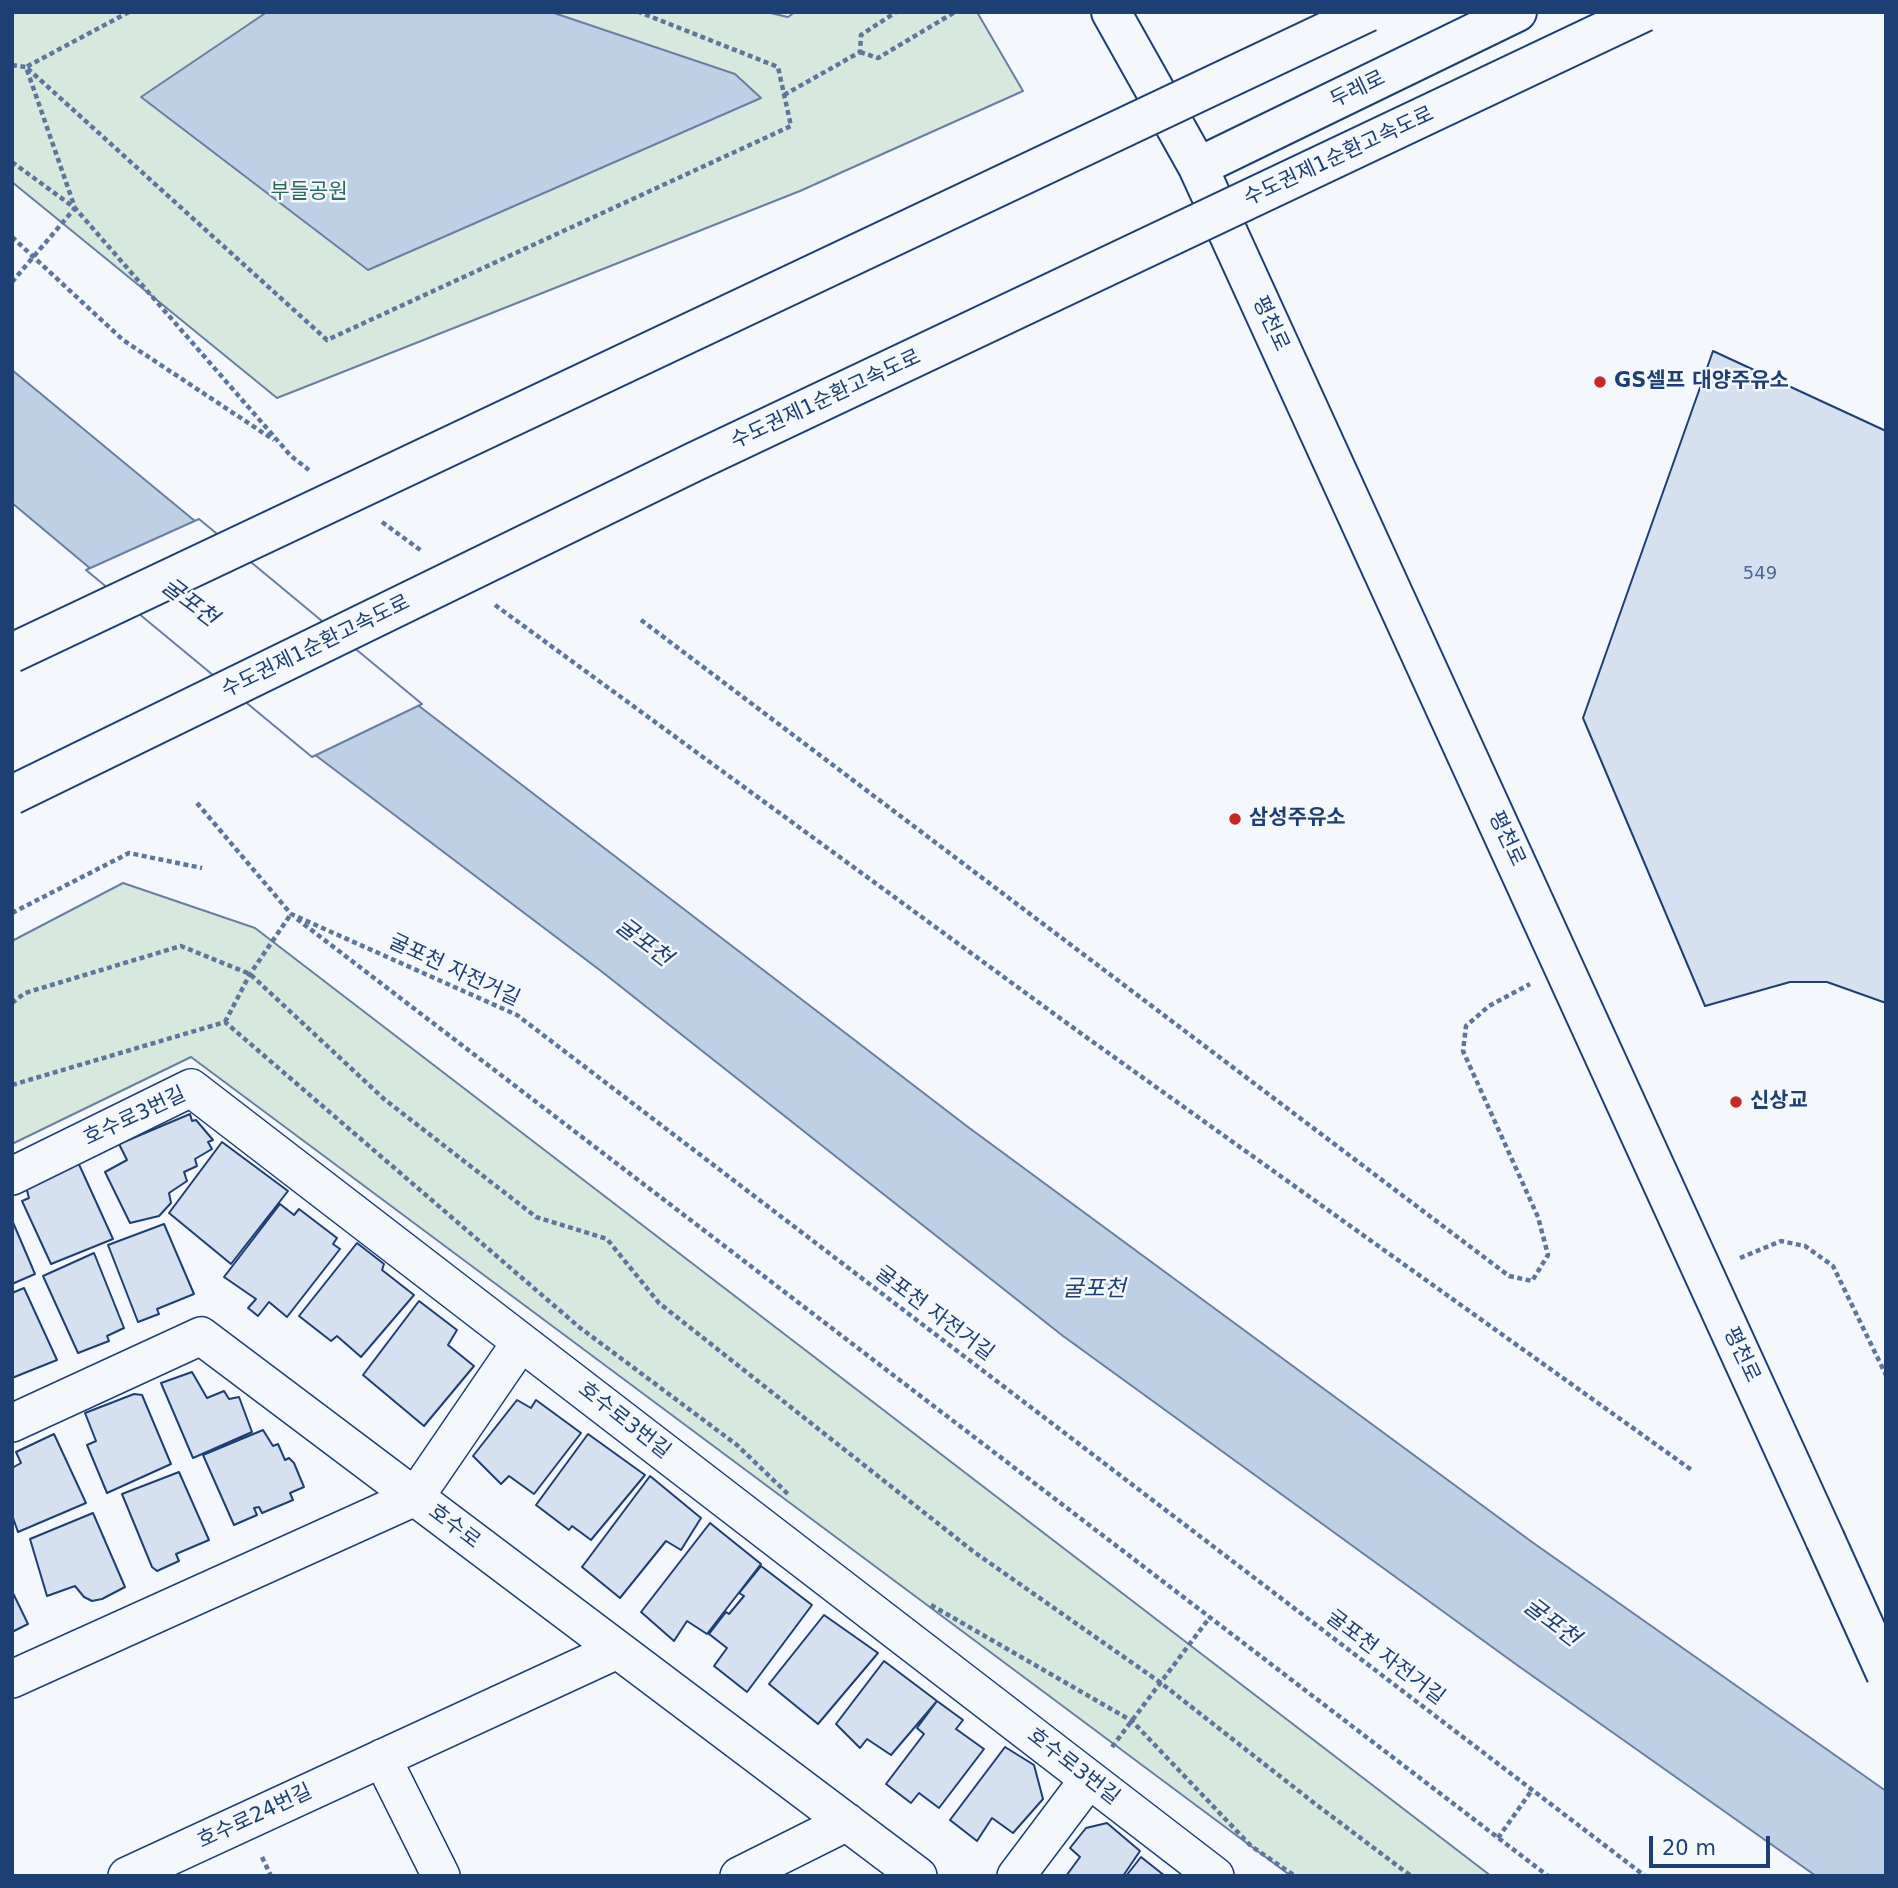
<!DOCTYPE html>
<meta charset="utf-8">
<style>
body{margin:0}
#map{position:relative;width:1898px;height:1888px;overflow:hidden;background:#f4f7fb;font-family:"DejaVu Sans",sans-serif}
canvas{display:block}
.frame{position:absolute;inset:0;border:14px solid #1d3f73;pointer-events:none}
.scale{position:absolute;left:1649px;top:1836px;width:121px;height:32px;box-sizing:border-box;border:4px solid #1d3f73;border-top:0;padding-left:9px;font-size:21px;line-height:24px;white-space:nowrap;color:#1d3f73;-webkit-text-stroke:5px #f4f7fb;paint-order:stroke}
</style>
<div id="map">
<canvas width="1898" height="1888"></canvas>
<div class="frame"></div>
<div class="scale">20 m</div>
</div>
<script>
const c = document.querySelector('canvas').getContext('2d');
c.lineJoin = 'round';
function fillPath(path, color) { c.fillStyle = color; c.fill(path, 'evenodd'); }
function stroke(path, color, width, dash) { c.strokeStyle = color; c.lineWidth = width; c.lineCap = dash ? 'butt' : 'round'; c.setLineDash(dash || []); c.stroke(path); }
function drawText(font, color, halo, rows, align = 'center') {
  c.font = font + ' "DejaVu Sans","Noto Sans KR",sans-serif'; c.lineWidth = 5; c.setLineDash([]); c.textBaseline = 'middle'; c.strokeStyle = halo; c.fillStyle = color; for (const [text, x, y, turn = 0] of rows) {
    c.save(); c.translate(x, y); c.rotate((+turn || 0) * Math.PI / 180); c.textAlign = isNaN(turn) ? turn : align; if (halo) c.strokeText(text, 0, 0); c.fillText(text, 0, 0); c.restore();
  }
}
const green = new Path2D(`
 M12,12H766L788,17L795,12H977L1023,91L800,191L277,398L12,182Z
 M123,883L255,928L1491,1876H1291L191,1057L12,1144V941Z`);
const water = new Path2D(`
 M267,12H551L735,74L761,98L368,270L141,97Z
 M12,370L419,706L968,1127L1532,1542L1886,1791V1876H1816L1517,1665L1063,1336L601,971L294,739L12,503Z`);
const pier = new Path2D(`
 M199,519L422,704L312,757L86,570Z`);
const building = new Path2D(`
 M1713,351L1886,431V1003L1827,982H1790L1705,1006L1583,718Z
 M190,1114L192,1121L196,1120L213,1140L208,1142L212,1149L195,1159L197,1166L184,1172L187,1181L169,1193L171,1203L159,1216L130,1223L105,1172L127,1160L119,1144Z
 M222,1142L288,1191L231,1264L169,1213Z
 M77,1160L113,1239L51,1264L22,1201L29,1198L25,1183Z
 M280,1204L294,1215L299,1209L337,1238L333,1244L340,1249L287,1317L269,1302L258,1316L248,1308L256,1299L224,1277Z
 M12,1220L35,1274L12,1284Z
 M164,1224L194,1294L157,1309L159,1314L138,1322L108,1245Z
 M357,1243L384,1264L382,1270L414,1295L361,1357L337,1336L331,1341L299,1316Z
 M94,1253L124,1328L107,1336L109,1341L78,1353L43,1276Z
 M24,1288L57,1360L12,1378V1293Z
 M419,1301L457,1330L448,1345L474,1366L424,1426L363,1375Z
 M192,1372L207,1398L224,1391L229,1399L239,1397L252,1432L193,1458L161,1383Z
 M134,1394L142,1395L171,1464L107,1493L87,1445L96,1441L85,1413Z
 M517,1400L531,1408L536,1400L581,1433L534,1494L509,1476L501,1484L473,1456Z
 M263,1430L273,1446L278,1444L285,1460L289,1458L294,1463L304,1487L290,1493L293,1500L262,1513L259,1507L254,1508L257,1515L234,1525L203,1455Z
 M54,1434L86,1503L18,1532L12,1515V1468L21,1463L16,1452Z
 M588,1434L645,1475L591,1540L572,1526L569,1530L536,1505Z
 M179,1472L209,1540L176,1554L179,1561L157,1571L152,1567L122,1494Z
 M650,1476L701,1518L681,1550L666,1541L620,1598L582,1567Z
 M93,1513L125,1587L102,1599L92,1601L84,1597L75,1586L47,1596L30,1539Z
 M710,1523L761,1564L707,1634L687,1621L674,1641L641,1612Z
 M761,1566L812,1605L747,1692L714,1666L727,1648L709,1634L726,1612L729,1614L744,1596L739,1593Z
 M12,1591L28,1624L12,1632Z
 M824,1615L878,1653L818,1724L769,1684Z
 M884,1661L937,1701L891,1755L867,1739L860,1748L836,1724Z
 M937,1701L963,1720L956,1729L984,1749L939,1808L919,1793L911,1803L886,1784L924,1734L917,1728Z
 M1005,1747L1034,1765L1043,1799L1013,1833L992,1818L977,1841L950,1820Z
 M1107,1823L1140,1851L1123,1876H1066L1080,1857L1070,1848L1086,1828Z
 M1141,1857L1165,1876H1126Z`);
const path = new Path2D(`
 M129,12L26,67L327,340L791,126L778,67L639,12
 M860,52L878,58L955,12
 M12,65L26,67L75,208
 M784,95L860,52L861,35L896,12
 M12,162L75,208L291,456L309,470
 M12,237L123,340L274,440
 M382,522L423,552
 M495,605L1079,1032L1693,1471
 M641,620L1509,1276L1532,1281L1548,1255L1538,1217L1463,1051L1466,1026L1489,1006L1530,984
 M197,803L291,914L517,1015L1645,1876
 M12,913L129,853L202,868
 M297,919L1548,1876
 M12,1003L25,993L181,946L250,974L384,1099L536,1217L607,1239L659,1303L974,1552L1161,1683L1314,1803L1411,1876
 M225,1022L250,974L291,914
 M12,1085L225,1022L579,1327L737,1445L790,1496
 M1740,1258L1781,1241L1805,1246L1833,1266L1886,1375
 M931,1605L1132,1721L1251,1846L1295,1876
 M1112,1747L1210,1617
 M1498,1838L1532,1790
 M262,1857L271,1876`);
const street = new Path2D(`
 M12,1176L191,1088L1215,1876
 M12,1423L201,1336L415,1497L521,1342
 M12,1679L415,1497L918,1876
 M382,1758L441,1876
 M127,1876L617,1650
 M739,1876L847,1822
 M1016,1876L1089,1779`);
const secondary = new Path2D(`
 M1111,12L1198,167L1825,1539
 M1198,167L1517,12`);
const pathBridge = new Path2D(`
 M12,282L75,208`);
const secondaryBridge = new Path2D(`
 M1825,1539L1886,1674`);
const highwayBridge = new Path2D(`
 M12,653L1368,12
 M12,795L694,462L1644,12`);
const markers = [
 [1600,382,7,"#c62828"],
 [1235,819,7,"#c62828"],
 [1736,1102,7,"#c62828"]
];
const numberNames = [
 ["549",1760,574]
];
const streetNames = [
 ["두레로",1358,90,-26],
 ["수도권제1순환고속도로",1339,157,-25],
 ["평천로",1270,324,65],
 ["수도권제1순환고속도로",826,400,-25],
 ["수도권제1순환고속도로",316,647,-26],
 ["평천로",1506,839,65],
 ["굴포천 자전거길",454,971,25],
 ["호수로3번길",135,1117,-25],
 ["굴포천 자전거길",934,1314,37],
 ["평천로",1741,1355,65],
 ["호수로3번길",624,1421,38],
 ["호수로",454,1527,37],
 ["굴포천 자전거길",1385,1658,37],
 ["호수로3번길",1073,1767,38],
 ["호수로24번길",255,1817,-25]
];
const parkNames = [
 ["부들공원",309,193]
];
const poiNames = [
 ["GS셀프 대양주유소",1614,382],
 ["삼성주유소",1249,819],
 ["신상교",1750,1102]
];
const waterNames = [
 ["굴포천",189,603,37],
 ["굴포천",643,943,37],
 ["굴포천",1094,1290],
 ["굴포천",1551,1623,37]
];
fillPath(green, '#d7e8df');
stroke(green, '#687fa3', 2);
fillPath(water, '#bed0e5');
stroke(water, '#687fa3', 2);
fillPath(pier, '#f4f7fb');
stroke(pier, '#687fa3', 2);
fillPath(building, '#d5e0f0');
stroke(building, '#1d3f73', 2);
stroke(street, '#1d3f73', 40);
stroke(secondary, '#1d3f73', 42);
stroke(path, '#5e769c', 4.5, [5, 3.5]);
stroke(street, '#f4f7fb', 37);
stroke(secondary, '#f4f7fb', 38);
stroke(secondaryBridge, '#1d3f73', 42, []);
stroke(highwayBridge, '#1d3f73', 42, []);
stroke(pathBridge, '#5e769c', 4.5, [5, 3.5]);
stroke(secondaryBridge, '#f4f7fb', 38);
stroke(highwayBridge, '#f4f7fb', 38);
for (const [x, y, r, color] of markers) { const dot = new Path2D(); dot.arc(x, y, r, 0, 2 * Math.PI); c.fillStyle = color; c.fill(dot); stroke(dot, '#f4f7fb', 2.5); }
drawText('18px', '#4b6792', null, numberNames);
drawText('21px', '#1d3f73', '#f4f7fb', streetNames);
drawText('21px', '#2c6c60', '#f4f7fb', parkNames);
drawText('bold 21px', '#1d3f73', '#f4f7fb', poiNames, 'left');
drawText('italic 23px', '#1d3f73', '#f4f7fb', waterNames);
</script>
